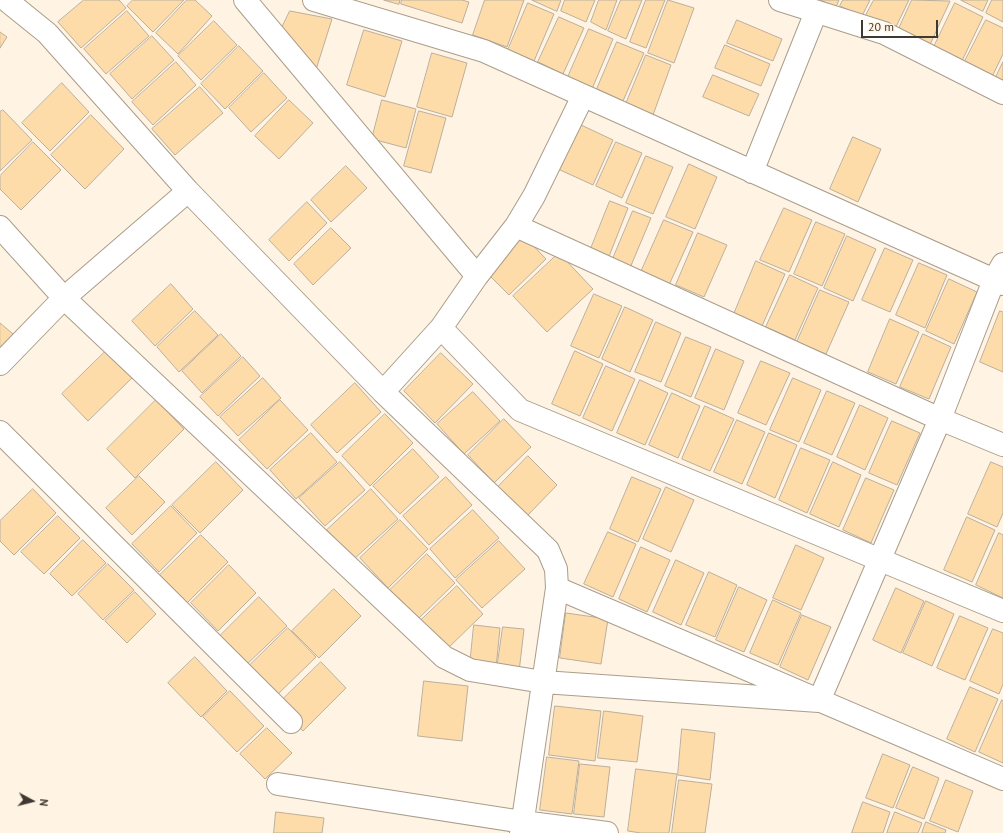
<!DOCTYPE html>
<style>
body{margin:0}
#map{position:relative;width:1003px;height:833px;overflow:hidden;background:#fff4e4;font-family:"PT Sans",sans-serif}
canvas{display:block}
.north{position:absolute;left:12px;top:781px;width:40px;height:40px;-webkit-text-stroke:3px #fff4e4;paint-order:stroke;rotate:97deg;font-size:11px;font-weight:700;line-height:16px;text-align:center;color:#3e3931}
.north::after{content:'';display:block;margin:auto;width:14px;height:18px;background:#3e3931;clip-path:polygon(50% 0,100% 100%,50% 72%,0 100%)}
.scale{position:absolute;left:861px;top:20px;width:77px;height:18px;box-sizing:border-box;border:2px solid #3e3931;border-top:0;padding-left:5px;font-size:12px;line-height:14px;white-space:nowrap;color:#3e3931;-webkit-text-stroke:3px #fff4e4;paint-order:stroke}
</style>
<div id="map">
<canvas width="1003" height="833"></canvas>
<div class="north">N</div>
<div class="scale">20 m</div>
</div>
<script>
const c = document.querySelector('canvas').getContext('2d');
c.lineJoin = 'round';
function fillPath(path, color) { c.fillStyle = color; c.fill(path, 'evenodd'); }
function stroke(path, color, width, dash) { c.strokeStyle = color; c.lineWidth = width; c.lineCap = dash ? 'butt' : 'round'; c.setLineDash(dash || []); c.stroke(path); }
const building = new Path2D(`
 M84,0H119L126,8L81,48L58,22Z
 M133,0H184L153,32L127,6Z
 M187,0H195L212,16L178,54L156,33Z
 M384,0H400L399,4Z
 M402,0H462L469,2L462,23L401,4Z
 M485,0H524L507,47L473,35Z
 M532,0H561L557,11Z
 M565,0H595L586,22L561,11Z
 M599,0H617L606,30L591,22Z
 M621,0H642L626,39L608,31Z
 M646,0H665L646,48L630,42Z
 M668,0L694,8L674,63L648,53Z
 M821,0H839L836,7Z
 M843,0H870L862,16L840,6Z
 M874,0H909L893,33L864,19Z
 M912,0L950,1L928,49L896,35Z
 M961,0H988L983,11Z
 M992,0H1003V22L986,13Z
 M528,3L554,14L534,61L508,50Z
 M955,3L983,17L960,65L932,51Z
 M127,11L149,36L106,74L84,49Z
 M290,11L332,19L314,76L277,38Z
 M559,17L584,28L563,74L538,62Z
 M737,20L782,39L773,61L727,43Z
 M986,20L1003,28V54L990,81L962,67Z
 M214,21L237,45L201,80L178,56Z
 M589,29L613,39L592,89L568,77Z
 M364,30L402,41L385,97L347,85Z
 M0,32L7,37L0,48Z
 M152,36L174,60L132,99L110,74Z
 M617,42L644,53L623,101L597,89Z
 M725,45L770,64L761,86L715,68Z
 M239,46L263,71L225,109L201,84Z
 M432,53L467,63L452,117L417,107Z
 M646,55L671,65L653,115L626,104Z
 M176,62L196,85L153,125L132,102Z
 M1003,62V85L994,81Z
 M264,73L287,98L251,132L229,108Z
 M713,75L759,94L749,116L703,97Z
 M62,83L89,112L50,151L22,123Z
 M200,87L223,113L175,155L152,129Z
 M289,100L313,123L279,159L255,136Z
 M382,100L416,109L406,148L372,139Z
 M3,110L32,140L0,171V112Z
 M419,111L446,118L431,173L404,166Z
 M91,115L124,149L85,189L51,155Z
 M579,124L613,140L593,185L558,169Z
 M853,137L881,149L858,202L830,189Z
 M33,142L61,170L21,210L0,189V176Z
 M616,142L642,153L622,198L596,186Z
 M646,156L673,167L653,214L626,203Z
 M689,164L717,177L695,229L666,217Z
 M346,166L367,188L331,222L311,200Z
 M610,201L628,208L608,259L590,251Z
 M307,202L327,223L289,261L269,240Z
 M784,208L812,220L789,272L760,260Z
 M633,211L651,218L630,268L612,261Z
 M664,220L693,232L669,285L641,272Z
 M816,222L845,234L822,286L794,274Z
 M331,228L351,248L313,285L294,264Z
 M698,233L727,245L704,297L676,285Z
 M522,234L546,259L509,295L485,271Z
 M847,236L876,249L853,301L824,288Z
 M885,248L913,260L890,312L862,300Z
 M559,253L593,289L547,332L513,296Z
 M756,261L785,274L762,326L734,314Z
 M919,263L947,275L925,328L896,315Z
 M790,275L818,288L795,340L766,327Z
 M949,279L977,292L954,344L926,331Z
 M171,284L193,309L155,346L132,321Z
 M820,290L849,302L826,354L797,342Z
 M594,294L622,306L599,358L571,346Z
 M625,307L653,320L630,372L602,359Z
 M195,311L218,335L179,372L157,347Z
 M1000,311L1003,312V372L980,362Z
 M890,319L919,332L896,384L868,372Z
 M656,322L681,333L661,382L635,372Z
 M0,323L13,334L0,350Z
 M221,334L241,356L202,393L182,371Z
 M923,334L951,347L929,399L900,387Z
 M686,337L711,347L691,397L665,386Z
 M716,349L744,361L724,410L695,398Z
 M107,350L133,377L88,421L62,394Z
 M575,351L603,364L580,416L552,404Z
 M441,353L473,384L435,423L404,391Z
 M243,357L260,376L218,416L200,397Z
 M761,361L790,373L766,425L738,413Z
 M606,366L635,379L612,431L583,418Z
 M263,378L281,398L238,436L220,417Z
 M793,378L821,390L799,442L770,430Z
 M640,380L668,393L645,445L617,433Z
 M355,383L381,412L337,453L311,425Z
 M827,391L855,403L832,455L804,443Z
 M473,392L500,421L464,454L437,424Z
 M672,393L700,406L678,458L649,445Z
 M156,400L184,429L135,478L107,449Z
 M280,400L308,430L267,469L239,440Z
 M860,405L888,418L865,470L837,457Z
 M705,406L734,419L710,471L682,459Z
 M385,414L413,443L370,486L342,456Z
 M504,419L531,447L494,483L468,455Z
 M737,420L765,432L742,484L714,472Z
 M892,421L920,433L897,485L869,473Z
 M311,433L337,462L296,499L270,470Z
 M769,433L797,445L775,498L747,485Z
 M801,448L830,460L807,513L779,500Z
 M413,449L439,477L400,514L373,486Z
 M528,456L557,485L527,516L498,487Z
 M216,462L243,490L200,533L172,505Z
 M340,462L365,490L325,526L299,498Z
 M833,462L861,475L839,527L810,514Z
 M991,462L1003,467V513L997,527L968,514Z
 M139,476L165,502L132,535L106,508Z
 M446,477L472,505L429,545L403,516Z
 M632,477L661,489L638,542L610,529Z
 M866,478L894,490L871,543L843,530Z
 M666,487L694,500L671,552L643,539Z
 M33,489L56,513L14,555L0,541V521Z
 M371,489L398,519L354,559L327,530Z
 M171,506L197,533L159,572L132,544Z
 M473,510L499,538L455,578L430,549Z
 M58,516L80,538L44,574L21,552Z
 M967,517L995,530L972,582L944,570Z
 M400,520L428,549L388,588L360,558Z
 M608,532L636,544L613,597L584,584Z
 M999,533L1003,535V598L976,585Z
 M201,535L228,562L187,603L160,575Z
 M83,540L106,563L72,596L50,574Z
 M499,541L525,569L482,608L456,580Z
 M796,545L824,558L801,610L773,598Z
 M641,547L670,560L647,612L619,599Z
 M427,554L455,583L419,618L390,590Z
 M676,560L704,573L681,625L653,612Z
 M108,564L134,590L103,620L78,594Z
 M229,565L256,593L218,631L191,603Z
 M709,572L737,585L715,637L686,625Z
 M457,586L483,614L443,653L416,625Z
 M739,587L767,600L744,652L716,640Z
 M896,588L924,601L901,653L873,640Z
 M334,589L361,616L319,658L292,631Z
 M135,592L156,614L127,643L105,621Z
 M259,597L287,626L245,666L218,638Z
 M773,600L801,613L778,665L750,653Z
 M926,601L954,614L932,666L903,653Z
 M566,613L608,619L601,664L560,658Z
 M802,615L831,627L808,680L780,667Z
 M960,616L988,628L965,680L937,668Z
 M474,625L500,628L496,668L470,665Z
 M503,627L524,629L519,672L497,669Z
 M288,628L316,657L275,697L247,668Z
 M993,629L1003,633V684L999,694L970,681Z
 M195,657L227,691L201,717L168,683Z
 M321,662L346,688L303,731L277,705Z
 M424,681L468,686L462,741L418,736Z
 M970,687L998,699L975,752L947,739Z
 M230,691L264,726L237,752L203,717Z
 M1002,700L1003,701V763L979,752Z
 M555,706L601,711L595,761L549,755Z
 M604,711L643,716L637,762L598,758Z
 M267,728L292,753L265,779L240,754Z
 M682,729L715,733L710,780L678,775Z
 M883,754L910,765L893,808L866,798Z
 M547,757L579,761L572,814L540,810Z
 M580,764L610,767L604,817L574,814Z
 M913,767L939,778L924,819L896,808Z
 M636,769L677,774L669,833H641L628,831Z
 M679,780L712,784L705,833H672Z
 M946,780L973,791L958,832L930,821Z
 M863,802L890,812L883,833H852Z
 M276,812L324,818L322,833H274Z
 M895,812L922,823L918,833H887Z
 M926,822L946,830L945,833H922Z`);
const minor = new Path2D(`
 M6,0L47,33L188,191L383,392L548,550L556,569L557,588L521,833
 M245,0L477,276L441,328L383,392
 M314,0L484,51L1003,284
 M780,0L884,33L1003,93
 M752,172L816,12
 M516,226L940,419L1003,445
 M0,227L64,298L444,657L470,670L543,682L819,701
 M477,276L516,226L534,196L583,96
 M441,328L520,410L1003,611
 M0,364L64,298L188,191
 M0,432L291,722
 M557,588L1003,779
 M819,701L940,419L994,280L1003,264
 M278,784L523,822L607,833`);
fillPath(building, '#fddcaa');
stroke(building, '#bcae9b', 1);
stroke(minor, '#aa9d8a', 24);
stroke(minor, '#fff', 22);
</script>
